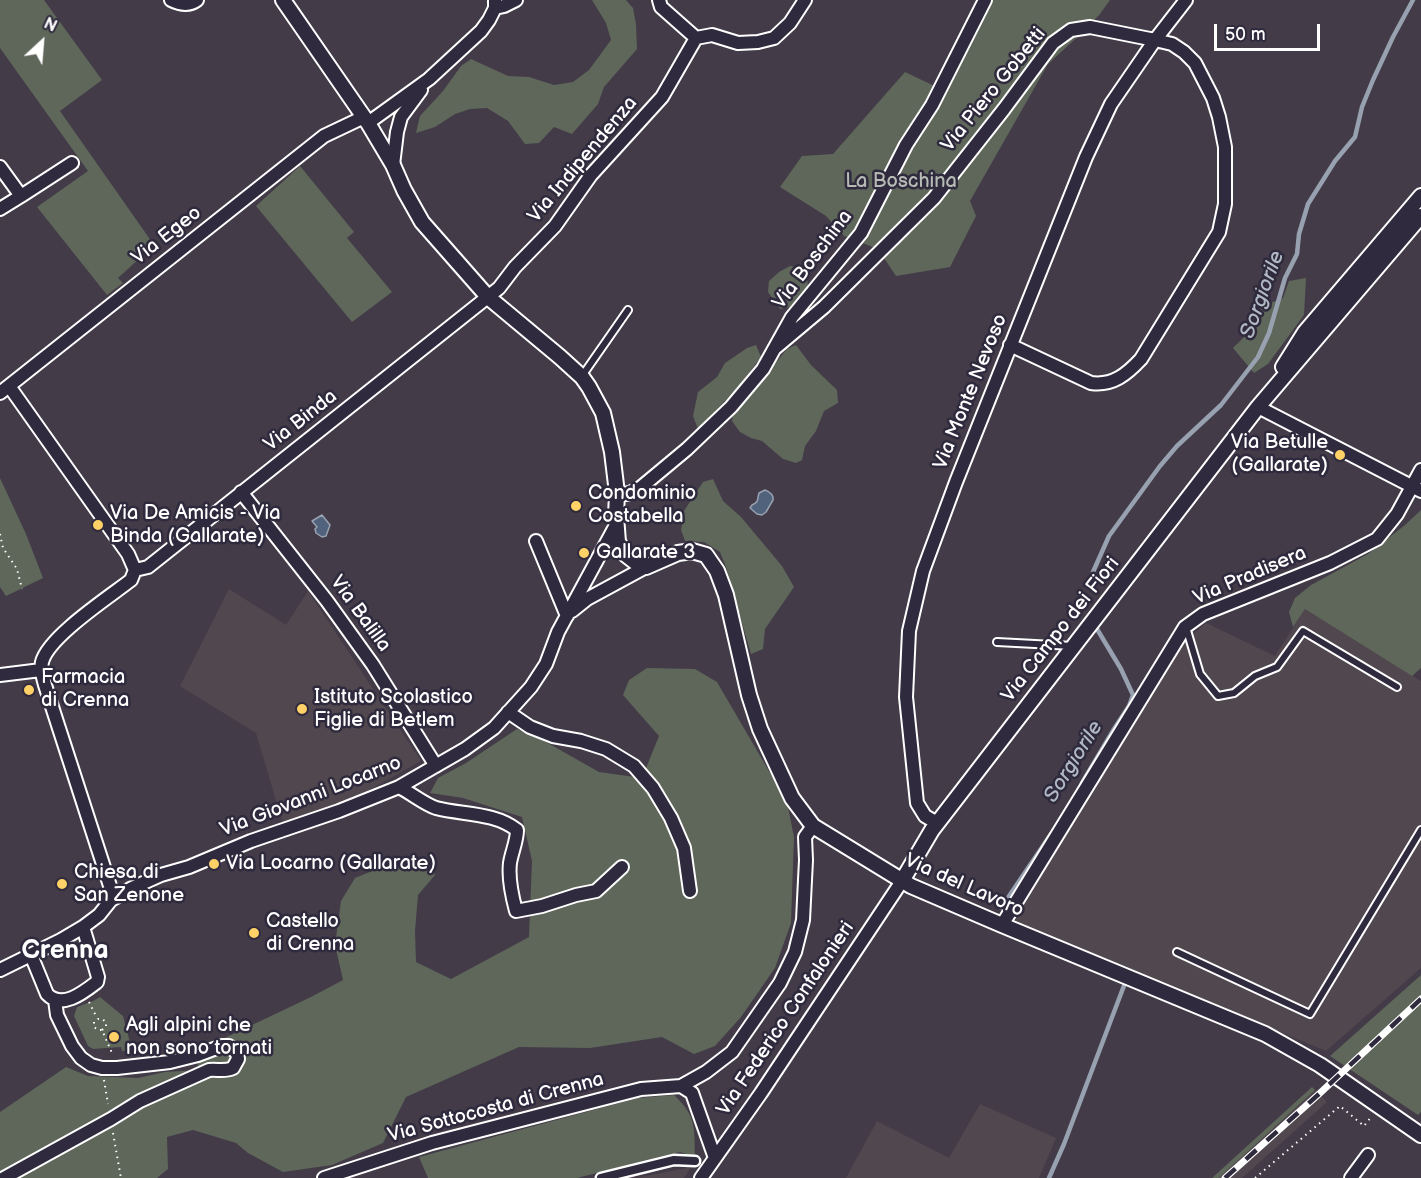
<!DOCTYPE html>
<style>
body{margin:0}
#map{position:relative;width:1421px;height:1178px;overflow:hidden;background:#433b48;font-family:"Balsamiq Sans",sans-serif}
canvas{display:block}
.north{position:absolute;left:12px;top:12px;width:60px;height:60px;-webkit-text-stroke:4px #2f2a3d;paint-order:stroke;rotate:26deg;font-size:16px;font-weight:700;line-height:24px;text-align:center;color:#fff}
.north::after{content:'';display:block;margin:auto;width:21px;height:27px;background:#fff;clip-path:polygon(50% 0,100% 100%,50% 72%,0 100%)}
.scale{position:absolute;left:1214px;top:24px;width:106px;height:27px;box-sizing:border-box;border:3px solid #fff;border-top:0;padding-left:8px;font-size:18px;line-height:21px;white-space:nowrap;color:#fff;-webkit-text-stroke:4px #2f2a3d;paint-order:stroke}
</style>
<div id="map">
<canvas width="1421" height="1178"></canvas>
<div class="north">N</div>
<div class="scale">50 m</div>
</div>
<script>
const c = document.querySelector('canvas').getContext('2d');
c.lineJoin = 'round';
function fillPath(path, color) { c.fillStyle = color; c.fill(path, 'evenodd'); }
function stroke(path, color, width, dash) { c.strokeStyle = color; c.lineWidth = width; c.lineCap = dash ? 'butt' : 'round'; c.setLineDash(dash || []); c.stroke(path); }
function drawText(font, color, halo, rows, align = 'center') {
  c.font = font + ' "Balsamiq Sans",sans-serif'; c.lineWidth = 5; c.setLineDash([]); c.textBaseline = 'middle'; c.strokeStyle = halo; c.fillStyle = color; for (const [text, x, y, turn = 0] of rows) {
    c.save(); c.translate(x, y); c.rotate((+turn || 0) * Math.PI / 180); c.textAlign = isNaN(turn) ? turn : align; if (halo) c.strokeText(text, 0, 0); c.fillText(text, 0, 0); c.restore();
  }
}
const built = new Path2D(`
 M229,589L286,625L308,591L421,761L362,794L283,824L256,733L180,686Z
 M1305,609L1421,681V968L1326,1051L1010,919L1177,648L1206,623L1275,656Z
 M1315,1090L1327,1102L1242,1178H1219Z
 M980,1104L1056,1138L1039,1178H846L877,1121L949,1158Z
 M691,1167L684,1178H636Z`);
const green = new Path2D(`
 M0,0H44L102,80L60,111L154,245L118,278L123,283L107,295L37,207L88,171L0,48Z
 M592,0H626L633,8L636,24L637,49L604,87L598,104L572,134L554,127L539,143L525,144L508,121L487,108L470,109L455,114L435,127L416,133L420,116L443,91L461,66L471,59L508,76L529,77L554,85L573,82L589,70L611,40L606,23Z
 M993,0H1110L1100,14L1085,30L1048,64L970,201L976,216L950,267L896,276L878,249L844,236L826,216L780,187L802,156L833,154L905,72L945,91Z
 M300,166L354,232L347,238L392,292L352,322L256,206Z
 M790,266L801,268L807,277L808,288L790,307L780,309L768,292L769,281L779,272Z
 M1306,278L1304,315L1268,364L1254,373L1233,348C1250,332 1255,325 1260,303L1268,304L1283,298L1289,281Z
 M756,345L761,357L740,385L698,429L693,416L698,392L717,377L725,363L747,348Z
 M796,345L811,365L837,390L838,403L824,411L816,431L805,446L802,460L796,463L783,459L762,441L751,438L740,432L732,421L733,414L787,349Z
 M0,478L26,534L43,578L6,596L0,587Z
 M713,479L723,501L741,517L782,566L794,587L765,629L763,649L751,654L726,567L720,552L704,542L685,541L681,530L684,511L703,482Z
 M1421,510V668L1412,676L1305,609L1293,627L1289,612L1295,598L1311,585L1368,554L1405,525Z
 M647,668L695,669L717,682L787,802L794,837L791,923L775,968L741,1017L715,1046L694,1054L662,1037L590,1048L519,1047L406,1097L383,1143L332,1165L283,1172L248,1153L236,1143L193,1130L167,1137L168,1169L157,1178H0V1112L66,1067L88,1076L138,1078L165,1072L199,1070L194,1046L212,1044L311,997L343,980L335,945L341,901L355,878L382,867L428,861L435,875L418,895L415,931L416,962L451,979L529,937L532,861L522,817L463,798L430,793L438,778L466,763L517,729L546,742L599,772L642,778L659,736L623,695L629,680Z
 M1421,975V1112L1418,1115L1330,1056Z
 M100,997L123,1016L132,1050L122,1051L121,1047L93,1049L88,1046L74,1016L77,1007L93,1001Z
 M1312,1087L1315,1090L1219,1178H1212Z
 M674,1095C697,1117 694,1127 695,1157L680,1152L577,1178H428L419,1157L638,1098Z`);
const water = new Path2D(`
 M765,490C770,492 774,495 773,500L766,512L762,515L757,514L750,508L752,505C759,502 757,500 759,493Z
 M322,515L330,525L326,536L322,537L316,533L315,529L317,527L312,521Z`);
const stream = new Path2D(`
 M1093,572L1109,536L1160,466L1177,446L1221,405L1258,357L1269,333L1285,278L1297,254L1299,234L1308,204L1335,161L1355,137L1362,107L1373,80L1393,37L1413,0
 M1082,783L1114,729L1129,706L1133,695L1121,669L1097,629
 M1001,908L1051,834
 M1049,1178L1064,1144L1125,983`);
const path = new Path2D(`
 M0,534L3,548L17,569L22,589
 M89,1002L97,1018
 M102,1030L106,1027V1022L102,1019H98L94,1022V1027L98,1030H102L112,1053
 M104,1080L108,1104
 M113,1133L121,1178
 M1255,1178L1340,1106L1364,1126L1371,1117`);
const service = new Path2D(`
 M582,376L628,310
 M1186,627L1200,674L1218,696L1234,693L1255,676L1277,667L1303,631L1397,687
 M997,642L1073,646
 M1177,952L1310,1014L1421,830`);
const pedestrian = new Path2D(`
 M601,1178L674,1160L695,1161`);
const minor = new Path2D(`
 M171,0C179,4 189,6 197,0
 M659,0L661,7L696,38
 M495,8L504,6L516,0
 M368,123L429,79L481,31L489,20L495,8V0
 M393,165L397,132L401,117L421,90
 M0,167L21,196L0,209
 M21,196L72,163
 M774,349L824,307L934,198L1004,109L1053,43L1071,30L1090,27L1155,40L1172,44L1184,52L1195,63L1213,98L1219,117L1225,147V204L1219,232L1141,359C1127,374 1113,386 1091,383L1010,345
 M9,386L128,554L135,570L131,580C109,597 48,637 42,662C40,670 43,677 45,685L111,889V900
 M0,393L324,136L364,117
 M1258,407L1421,491
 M241,492L327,601L373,665L436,766
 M617,493L627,494L639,489L687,449L731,407L763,369L792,317L861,233L906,145L932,105L985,0
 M536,541L567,616
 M135,570L148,567L499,288L515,267L555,226L591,175L662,97L696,38L712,35L738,43L758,42L774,38L790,23L805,0
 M572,611L587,599L646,567
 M0,675L41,670
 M508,712L530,727L553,736L581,741L606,749L634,766L653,788L671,818L684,848L690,891
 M399,787C411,793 424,804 436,808C463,815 494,812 517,830C517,841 512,851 510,863C508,879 512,896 516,911L542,906L576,895L596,891L622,867
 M937,823L925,816L917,803L906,697L909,631L923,571L956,482L1086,157L1111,104L1155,40L1186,0
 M1002,925L1185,627L1203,614L1330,563L1377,539L1397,514L1421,470
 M31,955L47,994C62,1010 84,992 97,982L98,977L83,927
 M0,970L61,940L83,927L99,915L111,900L132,888L161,875L189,867L251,841L339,811L399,787L465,749L494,728L531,687L546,664L558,632L616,525
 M681,1086L706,1072L732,1052L780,983L795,952L803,920L806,860L805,837L813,826
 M4,1178L111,1119L140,1101L209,1070C218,1069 224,1072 233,1068L238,1059L237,1053L229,1046H222L198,1055L170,1062L117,1068H102L91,1065L81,1058L72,1046L57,1015L55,1000
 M324,1178L432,1143L641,1089L681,1086L692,1093L715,1158
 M701,1178L761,1093L902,881
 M1351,1178L1368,1155`);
const tertiary = new Path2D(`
 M283,0L368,123L393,165L404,190L422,222L488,297L560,357L582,377L589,387L603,413L612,452L617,493L616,516L618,542L626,555L635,562L646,567L678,553L692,551L706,555L717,571L726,595L749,695L760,729L792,798L813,826L911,886L1002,925L1265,1034L1320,1065L1421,1135
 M1283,367L1305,332L1421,196
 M902,881L932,830L1258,407L1421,216`);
const rail = new Path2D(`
 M1225,1178L1319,1094L1421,999`);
const markers = [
 [1340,455,6,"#ffd166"],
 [576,506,6,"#ffd166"],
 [98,525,6,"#ffd166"],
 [584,553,6,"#ffd166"],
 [29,690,6,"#ffd166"],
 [302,709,6,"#ffd166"],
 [214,864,6,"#ffd166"],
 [62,884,6,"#ffd166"],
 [254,933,6,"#ffd166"],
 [114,1037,6,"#ffd166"]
];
const streetNames = [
 ["Via Piero Gobetti",994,90,-51],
 ["Via Indipendenza",583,160,-50],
 ["Via Egeo",167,236,-38],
 ["Via Boschina",813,260,-53],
 ["Via Monte Nevoso",971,392,-68],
 ["Via Binda",301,421,-38],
 ["Via Pradisera",1250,576,-23],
 ["Via Balilla",360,614,54],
 ["Via Campo dei Fiori",1061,630,-52],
 ["Via Giovanni Locarno",311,797,-21],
 ["Via del Lavoro",964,886,24],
 ["Via Federico Confalonieri",786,1019,-56],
 ["Via Sottocosta di Crenna",496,1108,-15]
];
const parkNames = [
 ["La Boschina",901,182]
];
const poiNames = [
 ["Via Betulle",1328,443,"right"],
 ["(Gallarate)",1328,466,"right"],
 ["Condominio",588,494],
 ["Costabella",588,517],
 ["Via De Amicis - Via",110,514],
 ["Binda (Gallarate)",110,537],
 ["Gallarate 3",596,553],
 ["Farmacia",41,678],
 ["di Crenna",41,701],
 ["Istituto Scolastico",314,698],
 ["Figlie di Betlem",314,721],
 ["Via Locarno (Gallarate)",226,864],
 ["Chiesa di",74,873],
 ["San Zenone",74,896],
 ["Castello",266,922],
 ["di Crenna",266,945],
 ["Agli alpini che",126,1026],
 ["non sono tornati",126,1049]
];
const waterNames = [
 ["Sorgiorile",1263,295,-70],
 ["Sorgiorile",1074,762,-58]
];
const districtNames = [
 ["Crenna",65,951]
];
fillPath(built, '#51474f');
fillPath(green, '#5e675a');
fillPath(water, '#51637c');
stroke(water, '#97a1b0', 1.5);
stroke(stream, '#97a1b0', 4.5);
stroke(service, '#fff', 10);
stroke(pedestrian, '#fff', 13);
stroke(minor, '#fff', 16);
stroke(tertiary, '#fff', 18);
stroke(path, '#fff', 2, [1.5, 4.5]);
stroke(service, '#2f2a3d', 6);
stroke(pedestrian, '#2f2a3d', 8);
stroke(minor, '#2f2a3d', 12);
stroke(tertiary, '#2f2a3d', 14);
stroke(rail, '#fff', 7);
stroke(rail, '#2f2a3d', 4.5, [14]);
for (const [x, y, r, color] of markers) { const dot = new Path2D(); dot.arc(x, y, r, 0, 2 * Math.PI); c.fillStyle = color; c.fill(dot); stroke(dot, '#2f2a3d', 2); }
drawText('20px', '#fff', '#2f2a3d', streetNames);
drawText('20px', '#b7bbb5', '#2f2a3d', parkNames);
drawText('20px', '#fff', '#2f2a3d', poiNames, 'left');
drawText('italic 21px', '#b1b9c4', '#2f2a3d', waterNames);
drawText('bold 26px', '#fff', '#2f2a3d', districtNames);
</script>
